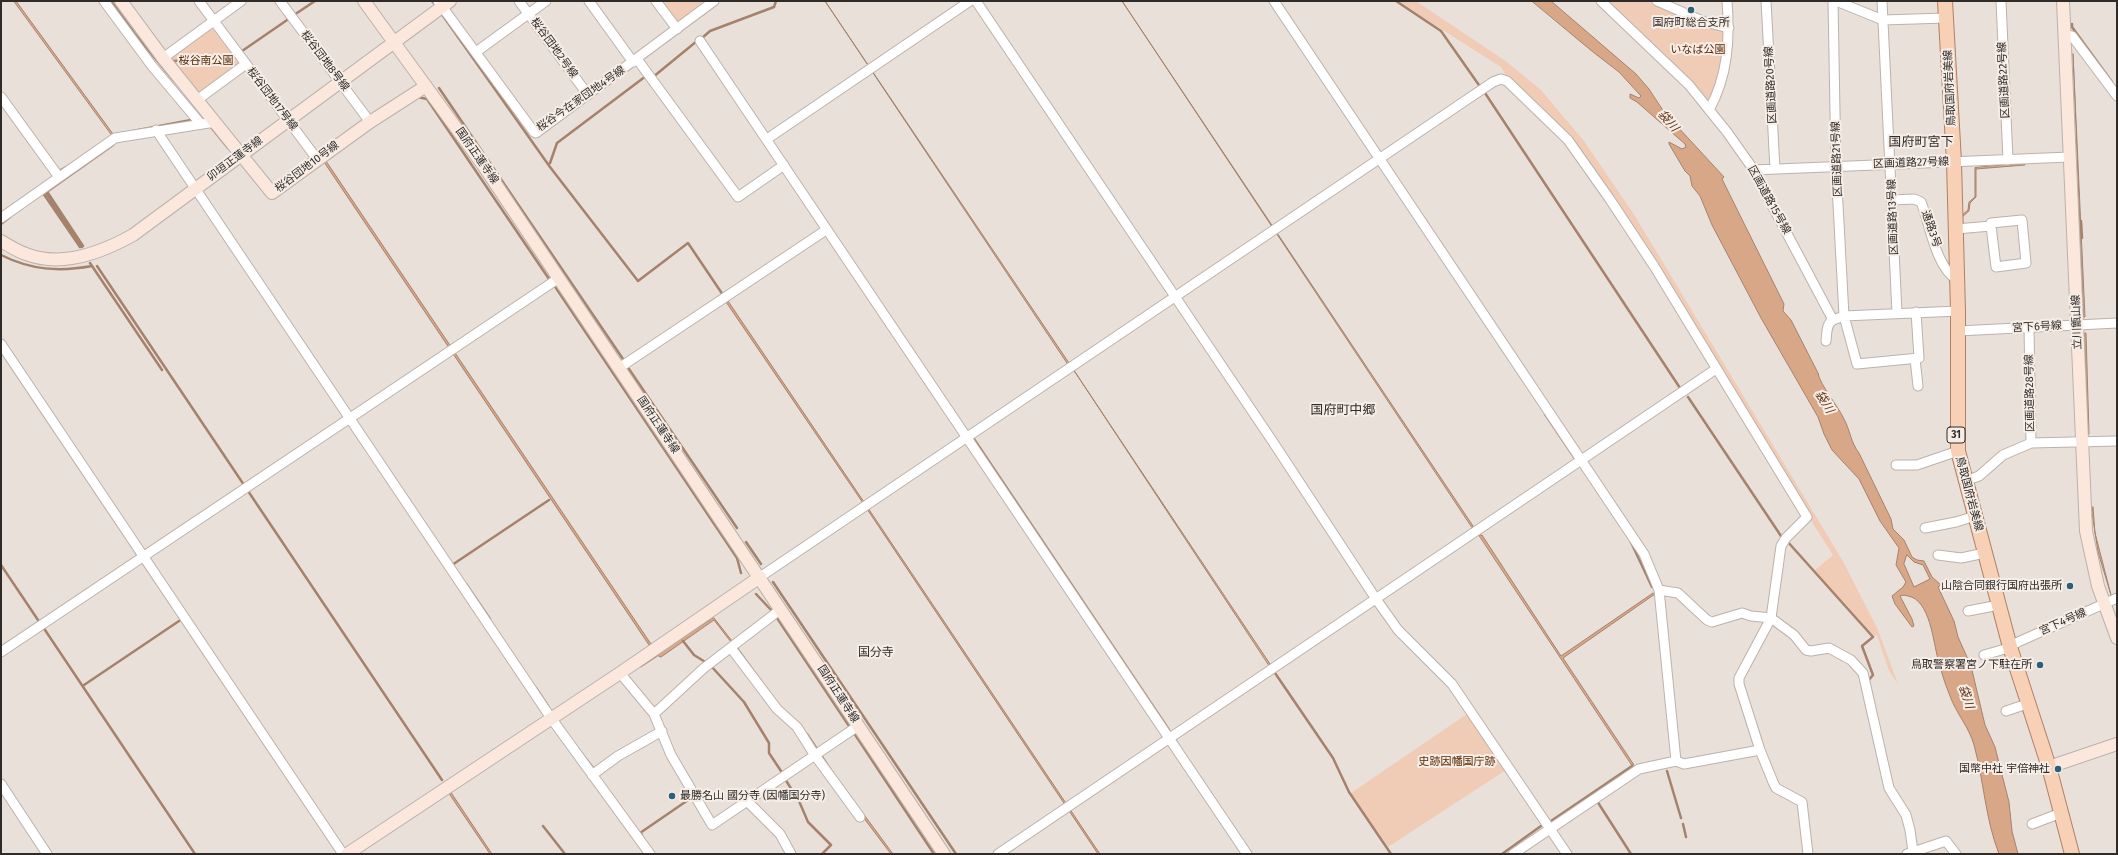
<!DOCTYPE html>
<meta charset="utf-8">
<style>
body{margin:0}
#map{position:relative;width:2118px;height:855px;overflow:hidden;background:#eae0da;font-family:"Fira Sans",sans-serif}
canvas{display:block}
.frame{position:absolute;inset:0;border:2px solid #2e2b28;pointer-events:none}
</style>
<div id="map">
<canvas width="2118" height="855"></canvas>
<div class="frame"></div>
</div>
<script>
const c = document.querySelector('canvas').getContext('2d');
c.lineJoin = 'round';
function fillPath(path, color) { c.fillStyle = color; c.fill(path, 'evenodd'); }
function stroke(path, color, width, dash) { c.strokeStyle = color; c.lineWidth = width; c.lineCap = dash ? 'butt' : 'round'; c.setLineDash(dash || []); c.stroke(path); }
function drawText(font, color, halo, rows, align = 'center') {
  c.font = font + ' "Fira Sans","Noto Sans JP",sans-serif'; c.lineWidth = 4; c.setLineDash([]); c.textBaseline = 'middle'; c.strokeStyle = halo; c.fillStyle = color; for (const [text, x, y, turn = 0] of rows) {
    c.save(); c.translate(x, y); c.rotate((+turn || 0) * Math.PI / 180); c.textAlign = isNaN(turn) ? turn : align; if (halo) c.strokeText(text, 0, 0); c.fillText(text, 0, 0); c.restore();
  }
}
const green = new Path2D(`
 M660,1H710L680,24L676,23Z
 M1397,1H1416L1507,62L1541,90L1584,141L1635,216L1844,563L1878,630L1898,684L1889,671L1877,635L1873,637L1849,608L1814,571L1833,555L1874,629L1833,555L1779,471L1607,191L1508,79L1501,67Z
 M1605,1H1651L1714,27L1726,30L1724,64L1709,102L1706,103Z
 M210,29L214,30L240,65L198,96L169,58Z
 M1467,714L1506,770L1388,847L1351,793Z`);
const water = new Path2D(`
 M14,1H16L113,134L112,135Z
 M825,1L1069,363L1068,364Z
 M1122,1L1473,526L1472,527Z
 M1532,1H1551L1636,74L1649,89L1664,112L1724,177L1722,179L1784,304L1783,311L1791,320L1818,373C1820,385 1838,406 1844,419C1850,430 1851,443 1859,453L1891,519L1893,529L1904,540L1912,557L1917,560L1924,561L1932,577L1941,585L1938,587L1954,621L1958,637L1971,666L1985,725L1995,747L2009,802L2012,831L2018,854H1999C1985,818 1984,781 1974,745C1969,727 1956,713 1950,696C1945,684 1941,671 1938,659C1933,641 1930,600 1908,596C1905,595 1903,595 1900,596L1912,619L1914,626L1912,627L1895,604L1892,596L1903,587L1906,582L1896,565L1899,548L1880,521L1859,479L1832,450L1824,434L1818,417L1761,318L1712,225L1700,196L1692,186L1690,176L1685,171L1669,144V142L1682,149L1686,147L1685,144L1637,102L1630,98V94L1639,98L1641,96L1619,72L1593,52ZM1907,555L1914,562L1923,565L1930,579L1914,587L1904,564Z
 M2073,54L2085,317H2084Z
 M326,161L651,644L649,645L324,162Z
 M2024,163L2025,165L1976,169V197L1970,203L1969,211L1962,217L1961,216L1968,210L1969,202L1975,197V168Z
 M726,298L864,502L863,503L724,299Z
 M2085,333H2086L2089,434H2088Z
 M1073,369L1270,664L1269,665Z
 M2093,507L2095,533L2111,595L2098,552L2092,513Z
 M868,508L1100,854H1098L867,509Z
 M1479,535H1482L1561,656L1653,593L1655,594L1563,658L1634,765H1632Z
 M714,618L732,641L731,642L714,620L661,657L656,655Z
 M737,647L781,707L808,734L837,778L893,854H891L735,648Z
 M450,791L492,854H490L448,792Z`);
const stream = new Path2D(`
 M111,1L135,34L174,81
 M432,1L437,7
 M1396,1L1441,31L1481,88
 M441,13L550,167L638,281L688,243L723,295
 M294,15L315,1
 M2072,24V27L2112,82
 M702,38L710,31L774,7L776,1
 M170,61L229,60L290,18
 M653,77L697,41
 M439,88L623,359
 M1485,93L1680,388
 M417,97L427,99L549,279
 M210,126L228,148
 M133,131L191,120
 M550,163L557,143L646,76
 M58,169L59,171L68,166
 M45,191H48L113,145
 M45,191L82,247
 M43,193L80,247
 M48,193L83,246
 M2081,221L2082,238
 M1,224L10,217
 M1,255C31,270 59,272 92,266
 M90,263L162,370
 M97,266L442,780
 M554,285L737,558L741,573
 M629,369L737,528
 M1688,397L1781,536
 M1545,414L1576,460
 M974,439L1169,730
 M1630,540L1652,587
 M1787,541L1873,637L1862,646L1873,675L1868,681
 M746,542L761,564
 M1,565L40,623
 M452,565L549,500
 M773,582L956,854
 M466,584L490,619
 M756,594L772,611
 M777,618L849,726
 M43,627L195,854
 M683,641L694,655L707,663
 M641,666L656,656
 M711,666L744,702L769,743V753L783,774
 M1275,673L1333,758L1349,792L1391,854
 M84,685L182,619
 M536,688L548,706
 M854,733L934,854
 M582,754L594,769
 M1667,771L1681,818
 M785,779L799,801L808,822L831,845L822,854
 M1597,801L1631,854
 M1551,821L1632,766
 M1683,824L1686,837
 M543,826L565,854
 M642,835L640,833L691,798
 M1502,854L1541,826`);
const street = new Path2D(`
 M104,1L152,66L200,123
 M199,1L317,159
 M280,1L370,122
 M438,1L534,132L536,133L714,1
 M519,1L588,95
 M589,1L633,62
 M656,1L677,29
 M976,1L1273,442L1376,599L1398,630L1452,684L1567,854
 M1274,1L1644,554L1659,590L1676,761
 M1601,1L1689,85L1727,132L1751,166L1833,320L1844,316L1958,311
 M1657,1L1705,22L1729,28
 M1766,1L1775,169
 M1833,1L1836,167L1844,316L1857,364L1919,358L1916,312
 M1836,1L1883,20L1946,18
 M1882,1L1897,313
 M2001,1L2008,160
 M2064,34L2072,36L2117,96
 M700,41L1247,854
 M476,52L546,1
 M163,58L241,1
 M637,59L738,197L784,165
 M1,97L59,177
 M197,100L246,64
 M1709,110C1728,76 1730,39 1727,1
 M156,130L551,718L650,854
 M767,139L970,1
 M1753,170L2070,157
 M1892,200L1914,199L1921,202C1930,224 1935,266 1957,280
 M1,218L115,138L215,122
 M1956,229L1991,226V223L2022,220L2026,263L1996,267L1991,226
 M2029,328L2031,443L2117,441
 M1958,331L2117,323
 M1826,341C1827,333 1826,324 1833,320
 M1,344L343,854
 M1915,359L1918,386
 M619,368L826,230
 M1896,465H1917L1958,451
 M1965,481L1979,476L2003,455L2031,443
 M1925,528L1956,522L1975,516
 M1938,555L1961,558L1985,553
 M760,577L1493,82L1501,79L1507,81L1568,140L1609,198L1654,266L1807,517L1786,538L1781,546L1771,618L1739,678V684L1760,750L1773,782L1776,788L1802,802L1808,854
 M1659,590L1678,593L1707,620L1712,622L1742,613L1751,616L1771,618L1794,635L1806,650L1811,651L1829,648L1851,660L1863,673L1889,788L1906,815L1910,830L1913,852
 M1968,611L1999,605
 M731,648L777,709L797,727L814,754L860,817
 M1,652L559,278
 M1984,655L2005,649L2018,642L2117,598
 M620,673L654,714L671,755L712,825L858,726
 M2006,711L2027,704
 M654,714L704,668L781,609
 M592,775L618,756L662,731
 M1,784L47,854
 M748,802L780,834L791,854
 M2032,824L2061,813
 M998,854L1716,369
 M1513,854L1639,769L1676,761L1684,764L1760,750
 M1907,854L1946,841L1956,854`);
const secondary = new Path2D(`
 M121,1L163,58L272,193L370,122L426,86
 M364,1L483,165L944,854
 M2063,1L2086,531L2098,586L2117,638
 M1,241C9,246 17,251 26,254C62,268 101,253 133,235L450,1
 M2049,767L2117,744
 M347,854L620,673L760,577`);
const primary = new Path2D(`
 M1945,1L1954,162L1958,311V451L2010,647L2049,767L2072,854`);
const markers = [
 [1691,10,4,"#2a607b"],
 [2070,586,4,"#2a607b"],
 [2040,665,4,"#2a607b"],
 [2058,769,4,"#2a607b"],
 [672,796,4,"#2a607b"]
];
const shields = [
 [1956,435,18]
];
const shieldNames = [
 ["31",1956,435]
];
const poiNames = [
 ["国府町総合支所",1691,23,"center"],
 ["山陰合同銀行国府出張所",2062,586],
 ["鳥取警察署宮ノ下駐在所",2032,665],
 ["国幣中社 宇倍神社",2050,769],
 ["最勝名山 國分寺 (因幡国分寺)",680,796,"left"]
];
const streetNames = [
 ["桜谷団地2号線",554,48,54],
 ["桜谷団地8号線",325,61,53],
 ["区画道路22号線",2004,80,-93],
 ["区画道路20号線",1771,85,-93],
 ["鳥取国府岩美線",1950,88,-93],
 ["桜谷団地17号線",272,99,53],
 ["桜谷今在家団地4号線",581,99,-35],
 ["国府正蓮寺線",477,156,55],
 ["卯垣正蓮寺線",235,159,-37],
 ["区画道路21号線",1837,159,-92],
 ["区画道路27号線",1911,163,-2],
 ["桜谷団地10号線",307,167,-37],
 ["区画道路15号線",1769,200,61],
 ["区画道路13号線",1893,217,-92],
 ["通路3号",1931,229,71],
 ["立川甑山線",2077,322,-92],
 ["宮下6号線",2037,327,-3],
 ["区画道路28号線",2030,393,-91],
 ["国府正蓮寺線",658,425,56],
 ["鳥取国府岩美線",1969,494,75],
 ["宮下4号線",2063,622,-24],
 ["国府正蓮寺線",838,694,57]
];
const parkNames = [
 ["いなば公園",1698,50],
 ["桜谷南公園",206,61],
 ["史跡因幡国庁跡",1457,762]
];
const waterNames = [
 ["袋川",1668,121,49],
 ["袋川",1824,402,59],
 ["袋川",1966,697,72]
];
const neighbourhoodNames = [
 ["国分寺",876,653]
];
const quarterNames = [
 ["国府町宮下",1921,142],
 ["国府町中郷",1343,410]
];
fillPath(green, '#f0ccb6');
fillPath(water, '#d8a788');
stroke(water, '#a5826b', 1);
stroke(stream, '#a5826b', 2.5);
stroke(street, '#bbb2ac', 11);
stroke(secondary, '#bbb2ac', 14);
stroke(primary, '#ad8165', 16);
stroke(street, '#fff', 9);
stroke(secondary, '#fbe7db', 12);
stroke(primary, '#f7d0b6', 14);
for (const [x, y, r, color] of markers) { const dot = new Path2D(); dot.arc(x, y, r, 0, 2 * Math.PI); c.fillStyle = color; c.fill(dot); stroke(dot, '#f7ede7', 1.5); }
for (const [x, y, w] of shields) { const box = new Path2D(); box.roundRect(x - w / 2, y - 8, w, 16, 3); c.fillStyle = '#f7ede7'; c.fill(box); stroke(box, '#2e2b28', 1); }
drawText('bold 10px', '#2e2b28', null, shieldNames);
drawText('11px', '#2e2b28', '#f7ede7', poiNames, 'right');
drawText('11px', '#2e2b28', '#f7ede7', streetNames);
drawText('11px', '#582b06', '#f7ede7', parkNames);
drawText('italic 12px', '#613310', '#f7ede7', waterNames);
drawText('12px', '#2e2b28', '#f7ede7', neighbourhoodNames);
drawText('13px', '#2e2b28', '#f7ede7', quarterNames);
</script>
